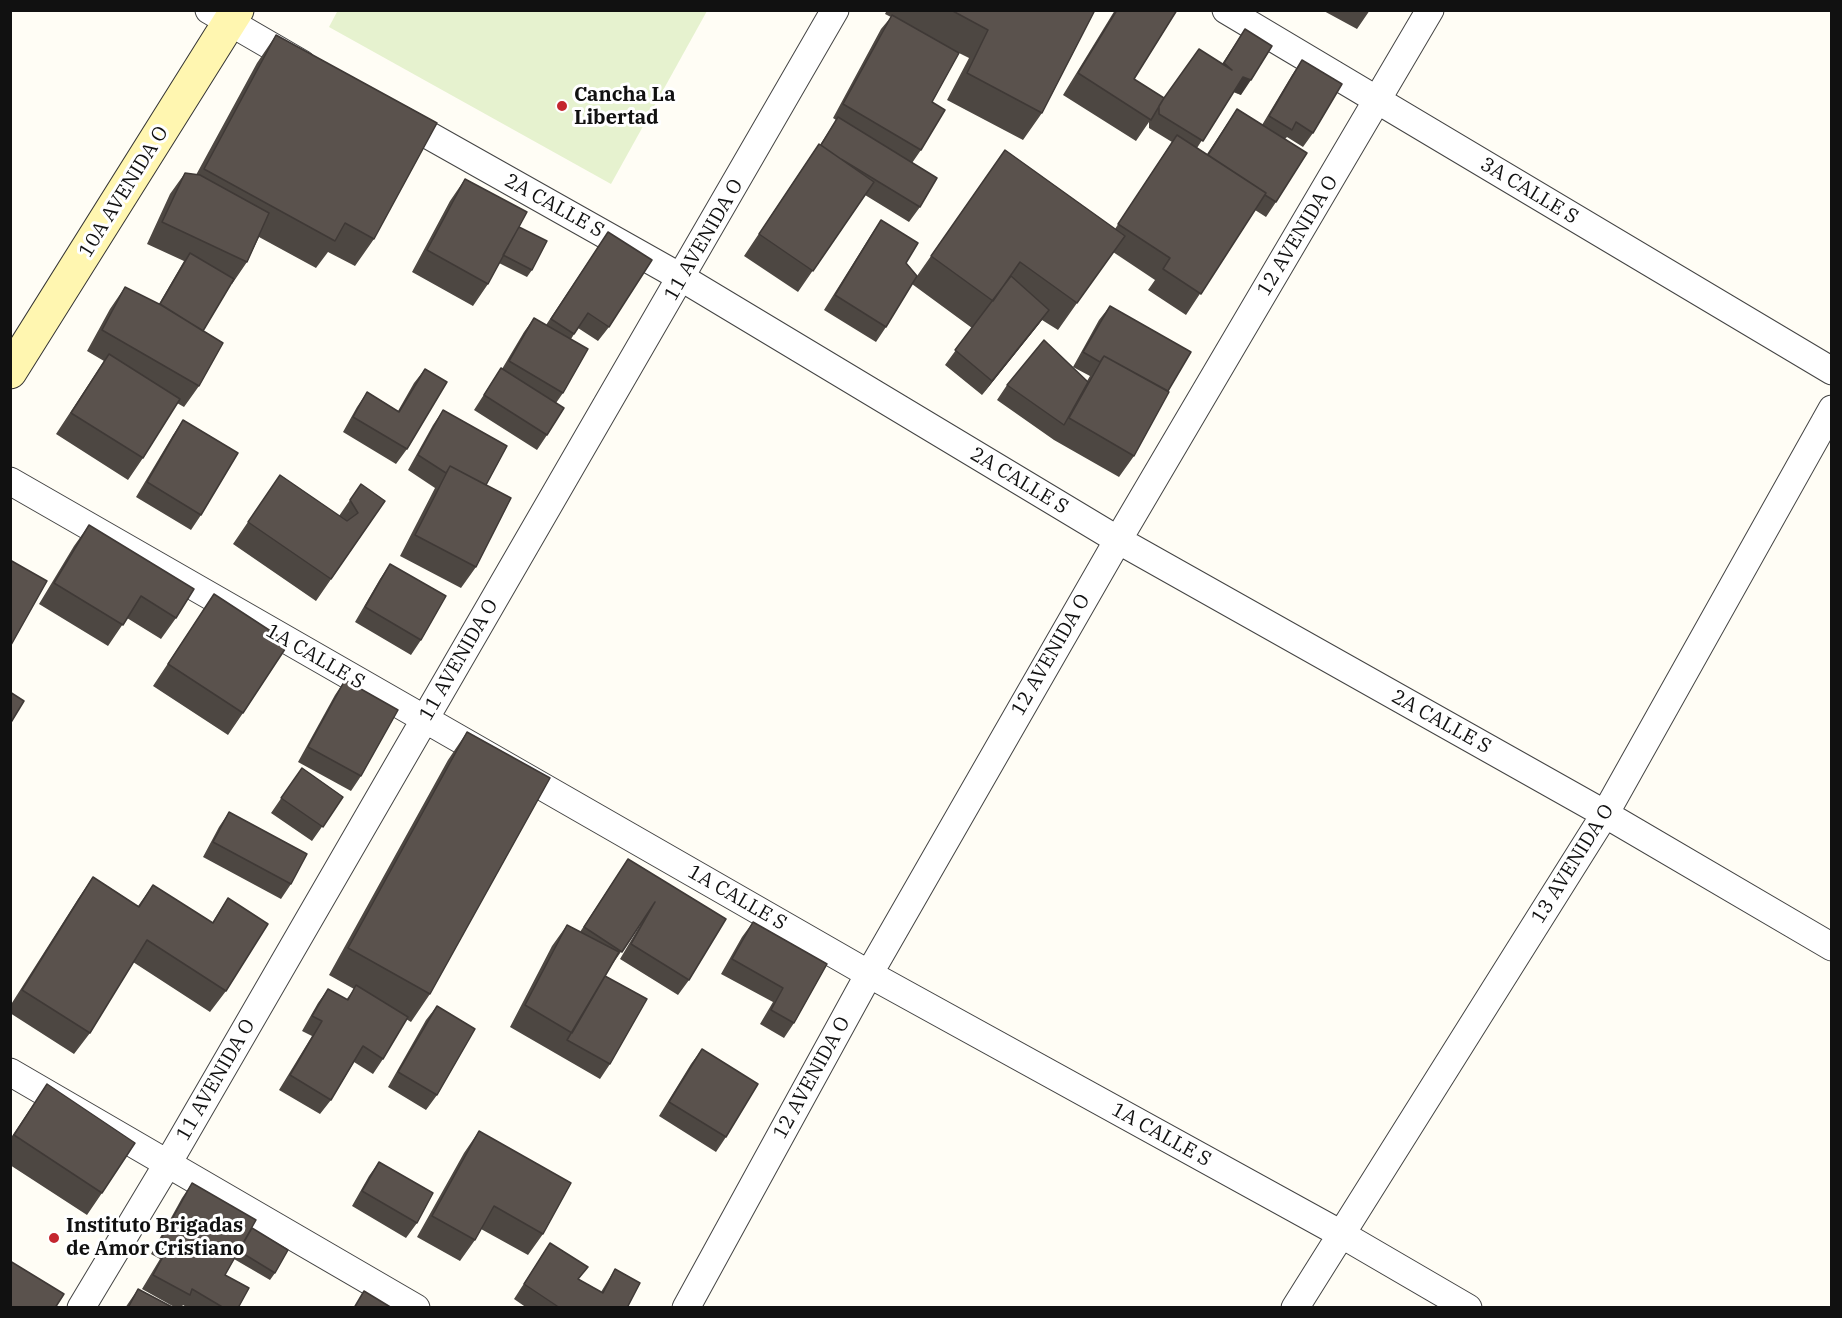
<!DOCTYPE html>
<style>
body{margin:0}
#map{position:relative;width:1842px;height:1318px;overflow:hidden;background:#fffdf5;font-family:"IBM Plex Serif",serif}
canvas{display:block}
.frame{position:absolute;inset:0;border:12px solid #111;pointer-events:none}
</style>
<div id="map">
<canvas width="1842" height="1318"></canvas>
<div class="frame"></div>
</div>
<script>
const c = document.querySelector('canvas').getContext('2d');
c.lineJoin = 'round';
function fillPath(path, color) { c.fillStyle = color; c.fill(path, 'evenodd'); }
function stroke(path, color, width, dash) { c.strokeStyle = color; c.lineWidth = width; c.lineCap = dash ? 'butt' : 'round'; c.setLineDash(dash || []); c.stroke(path); }
function drawText(font, color, halo, rows, align = 'center') {
  c.font = font + ' "IBM Plex Serif",serif'; c.lineWidth = 6; c.setLineDash([]); c.textBaseline = 'middle'; c.strokeStyle = halo; c.fillStyle = color; for (const [text, x, y, turn = 0] of rows) {
    c.save(); c.translate(x, y); c.rotate((+turn || 0) * Math.PI / 180); c.textAlign = isNaN(turn) ? turn : align; if (halo) c.strokeText(text, 0, 0); c.fillText(text, 0, 0); c.restore();
  }
}
const pitch = new Path2D(`
 M338,10H707V11L611,184L329,27Z`);
const street = new Path2D(`
 M209,10L302,64
 M1226,10L1832,371
 M398,118L682,278L1118,540L1605,814L1832,947
 M10,481L869,974L1341,1234L1468,1308
 M10,1072L416,1308
 M81,1308L168,1163L835,10
 M686,1308L869,974L1118,540L1430,10
 M1295,1308L1605,814L1832,409`);
const secondary = new Path2D(`
 M10,372L237,10`);
const wall = new Path2D(`
 M887,10H1095L1042,113L1023,140L947,100L969,58L959,53L932,102L921,150L912,163L920,207L909,222L865,195L798,292L744,256L804,166L819,144L820,145L836,120L833,118L881,29L891,17L885,14Z
 M1115,10H1177L1134,79L1164,98L1222,64L1245,29L1241,95L1233,92L1197,148L1207,154L1237,109L1262,125L1292,75L1302,60L1313,133L1303,147L1287,137L1285,139L1276,202L1266,217L1255,210L1186,315L1148,290L1155,280L1113,252L1058,330L1042,320L982,395L945,365L972,328L912,284L886,327L876,342L824,310L871,235L881,220L906,263L917,276L1005,150L1115,229L1172,142L1149,128V122L1136,141L1063,95Z
 M1322,10H1370L1357,29Z
 M276,35L374,239L355,266L328,252L316,268L259,237L247,262L232,284L231,283L203,331L199,386L184,407L177,403L143,458L128,480L56,434L104,361L87,351L110,309L125,287L159,304L184,261L147,244L170,194L185,173L196,175L257,63Z
 M465,179L519,227L532,270L527,277L499,263L488,284L473,306L412,272L450,201Z
 M608,232L609,327L598,341L578,328L571,339L563,393L556,403L547,435L537,450L474,410L501,368L502,369L524,332L534,318L546,325Z
 M1110,306L1168,391L1134,456L1119,477L1054,440L997,400L1007,385L1087,381L1090,376L1073,367L1099,320Z
 M425,369L407,449L396,464L343,432L357,407L367,392L398,411L414,383Z
 M443,410L486,485L476,567L461,588L400,556L435,488L408,470L433,425Z
 M183,420L201,515L191,530L136,497L173,435Z
 M280,475L339,516L361,484L385,501L316,601L233,544Z
 M89,525L176,618L161,639L127,618L108,646L39,604L74,546Z
 M390,564L421,640L411,655L355,622L380,579Z
 M214,594L243,713L228,735L153,686Z
 M345,680L361,776L351,791L298,762L335,695Z
 M467,732L430,994L411,1022L406,1019L383,1059L373,1074L354,1062L331,1100L320,1114L279,1090L312,1036L302,1031L318,1003L328,989L346,1000L354,989L329,975L448,760Z
 M302,768L343,797L312,841L271,813Z
 M229,812L291,884L281,899L203,857L219,827Z
 M628,859L689,980L678,995L620,959L642,922L611,966L605,976L610,1064L600,1079L510,1027L552,946L567,925L580,932Z
 M93,877L138,906L153,885L212,923L228,898L226,991L210,1012L133,962L90,1033L74,1054L10,1013V1006L78,899Z
 M753,922L827,964L794,1023L784,1038L760,1024L773,1002L721,974L742,937Z
 M437,1006V1095L426,1110L388,1087L426,1020Z
 M702,1049L726,1137L716,1152L659,1116L691,1064Z
 M47,1084L102,1193L87,1215L10,1165V1139Z
 M479,1131L543,1234L528,1255L481,1229L475,1240L460,1261L417,1237L464,1153Z
 M379,1162L417,1223L406,1238L352,1206L369,1176Z
 M192,1183L252,1228L275,1273L270,1280L234,1259L225,1275L238,1308H188L183,1305L181,1308H176L142,1289L160,1259L151,1254L182,1198Z
 M550,1243L579,1280L601,1292L615,1269L627,1308H527L514,1299Z
 M138,1289L174,1308H125Z`);
const shadedWall = new Path2D(`
 M1243,77L1251,80L1241,95L1233,91Z
 M1049,310L1039,324L982,395L992,381Z`);
const building = new Path2D(`
 M951,10H1095L1042,113L967,73L988,30Z
 M1117,10H1177L1134,79L1164,98L1151,120L1078,73Z
 M892,15L959,53L932,102L945,110L921,150L843,104Z
 M1245,29L1272,46L1251,80L1243,77L1203,141L1159,114V106L1164,98L1199,49L1232,70L1224,63Z
 M276,35L437,123L374,239L345,223L335,241L204,169Z
 M1302,60L1342,84L1313,133L1296,122L1292,130L1269,116Z
 M1237,109L1307,153L1276,202L1265,195L1266,193L1208,155Z
 M838,117L937,178L920,207L841,159L821,145Z
 M1177,135L1266,193L1201,294L1163,269L1170,258L1118,224Z
 M819,144L874,182L813,271L759,234Z
 M1005,150L1125,236L1077,303L1020,262L993,301L931,256Z
 M185,173L200,175L269,213L247,262L162,222Z
 M465,179L527,212L488,284L427,250Z
 M881,220L918,243L906,263L917,276L886,327L835,295Z
 M519,227L547,241L532,270L503,255Z
 M608,232L652,260L609,327L588,313L574,334L551,319Z
 M190,253L234,279L203,331L160,304Z
 M1011,276L1049,310L992,381L955,350Z
 M125,287L161,305L223,343L199,386L102,330Z
 M1110,306L1191,352L1168,391L1104,356L1100,362L1083,352Z
 M534,318L588,349L563,393L509,361Z
 M1044,340L1088,382L1064,425L1007,385Z
 M109,354L180,399L143,458L71,413Z
 M1104,356L1169,392L1134,456L1069,418Z
 M501,368L564,408L547,435L484,395Z
 M425,369L447,382L407,449L353,417L367,392L399,412Z
 M443,410L507,446L486,485L450,466L446,473L418,455Z
 M183,420L238,453L201,515L147,482Z
 M450,466L511,498L476,567L415,535Z
 M280,475L347,521L358,513L350,500L361,484L385,501L331,579L248,522Z
 M89,525L194,589L176,618L141,596L123,625L54,583Z
 M10,560L47,581L11,645L10,644Z
 M390,564L446,596L421,640L365,607Z
 M214,594L289,643L243,713L168,664Z
 M345,680L398,710L361,776L308,747Z
 M10,692L24,701L10,724Z
 M467,732L550,778L430,994L348,948Z
 M302,768L343,797L323,827L281,798Z
 M229,812L307,854L291,884L213,842Z
 M628,859L726,919L689,980L631,944L655,902L622,952L584,927Z
 M93,877L139,907L153,885L213,923L228,898L268,924L226,991L147,940L90,1033L22,990Z
 M753,922L827,964L794,1023L771,1010L783,988L732,959Z
 M567,925L619,952L572,1033L525,1005Z
 M605,976L647,999L610,1064L567,1040Z
 M356,985L408,1017L383,1059L363,1046L331,1100L290,1075L322,1021L312,1016L328,989L348,1000Z
 M437,1006L475,1029L437,1095L398,1072Z
 M702,1049L758,1084L726,1137L669,1102Z
 M47,1084L135,1143L102,1193L14,1135Z
 M479,1131L571,1183L543,1234L494,1206L475,1240L432,1216Z
 M379,1162L433,1193L417,1223L362,1191Z
 M192,1183L256,1220L225,1275L249,1288L238,1308H224L192,1289L190,1295L153,1275L170,1244L161,1239Z
 M252,1228L288,1250L275,1273L239,1251Z
 M550,1243L588,1267L578,1279L603,1293L615,1269L640,1283L627,1308H560L524,1284Z
 M10,1261L64,1294L55,1308H10Z
 M138,1289L174,1308H128Z
 M364,1291L392,1308H354Z`);
const markers = [
 [562,106,6,"#c4262e"],
 [54,1238,6,"#c4262e"]
];
const poiNames = [
 ["Cancha La",574,95],
 ["Libertad",574,118],
 ["Instituto Brigadas",66,1226],
 ["de Amor Cristiano",66,1249]
];
const streetNames = [
 ["3A CALLE S",1529,191,31],
 ["10A AVENIDA O",124,192,-58],
 ["2A CALLE S",554,206,29],
 ["12 AVENIDA O",1298,236,-59],
 ["11 AVENIDA O",704,240,-60],
 ["2A CALLE S",1019,481,31],
 ["12 AVENIDA O",1051,655,-60],
 ["1A CALLE S",315,657,30],
 ["11 AVENIDA O",459,660,-60],
 ["2A CALLE S",1441,722,29],
 ["13 AVENIDA O",1573,864,-58],
 ["1A CALLE S",737,898,30],
 ["12 AVENIDA O",812,1078,-61],
 ["11 AVENIDA O",216,1080,-60],
 ["1A CALLE S",1161,1135,29]
];
fillPath(pitch, '#e6f2cf');
stroke(street, '#444', 29);
stroke(secondary, '#333', 35);
stroke(street, '#fff', 27);
stroke(secondary, '#fff6b0', 33);
fillPath(wall, '#4d4742');
fillPath(shadedWall, '#3f3936');
fillPath(building, '#5a524d');
stroke(building, '#3f3936', 1.5);
for (const [x, y, r, color] of markers) { const dot = new Path2D(); dot.arc(x, y, r, 0, 2 * Math.PI); c.fillStyle = color; c.fill(dot); stroke(dot, '#fff', 2); }
drawText('bold 20px', '#111', '#fff', poiNames, 'left');
drawText('20px', '#111', '#fff', streetNames);
</script>
